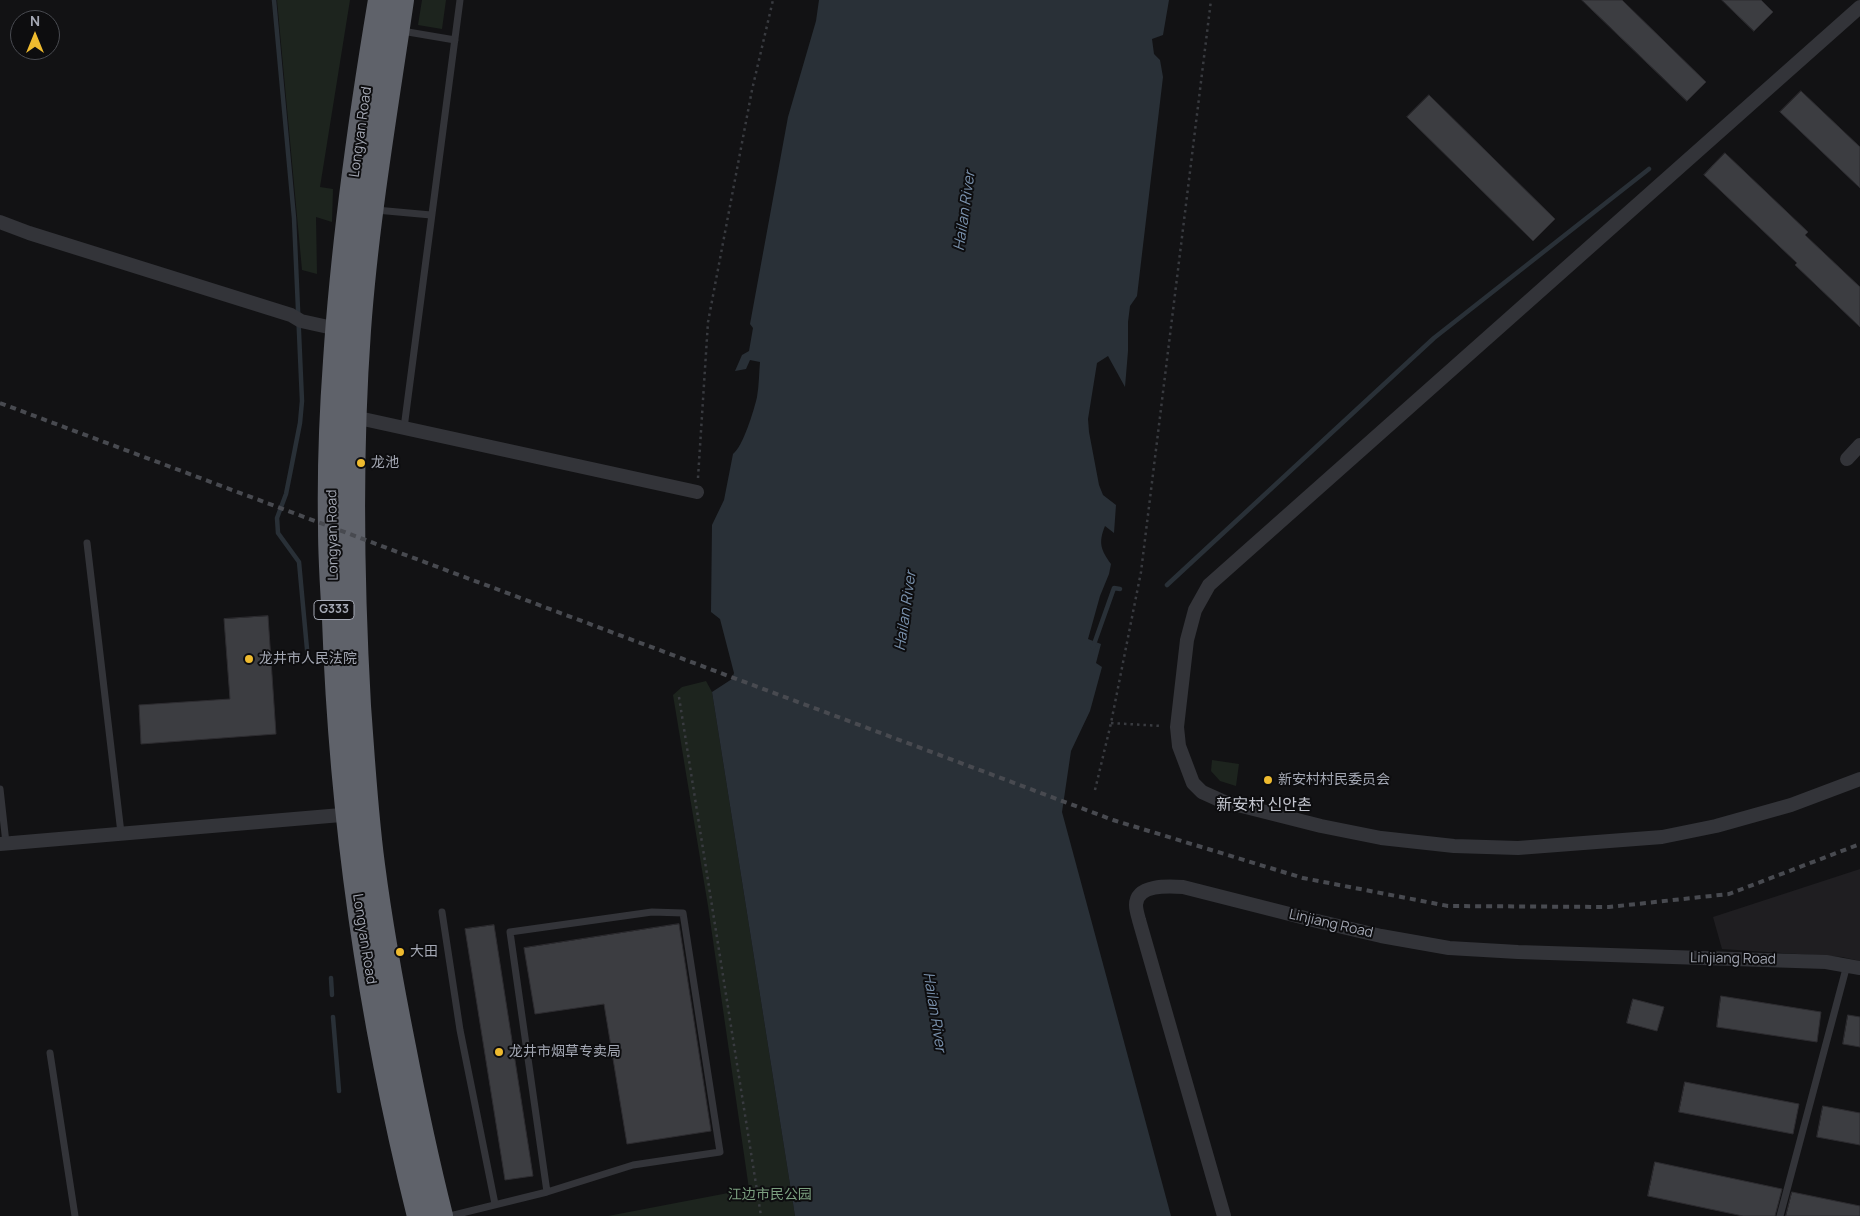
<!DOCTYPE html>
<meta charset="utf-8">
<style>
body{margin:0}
#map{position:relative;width:1860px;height:1216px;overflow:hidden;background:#121214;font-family:Manrope,sans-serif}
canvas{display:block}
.north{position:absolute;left:10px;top:10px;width:50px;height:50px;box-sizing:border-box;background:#0d0d0f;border:1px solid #494b51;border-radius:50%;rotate:0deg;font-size:14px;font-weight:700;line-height:20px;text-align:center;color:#a4a8b4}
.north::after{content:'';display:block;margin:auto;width:18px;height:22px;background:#efbb2f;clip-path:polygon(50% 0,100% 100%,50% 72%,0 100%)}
</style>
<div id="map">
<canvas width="1860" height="1216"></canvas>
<div class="north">N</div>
</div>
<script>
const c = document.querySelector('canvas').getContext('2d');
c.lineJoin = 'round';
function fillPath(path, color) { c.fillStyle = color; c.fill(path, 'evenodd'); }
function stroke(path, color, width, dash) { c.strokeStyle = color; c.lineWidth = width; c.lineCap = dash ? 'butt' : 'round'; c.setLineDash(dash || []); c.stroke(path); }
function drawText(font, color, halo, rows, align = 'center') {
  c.font = font + ' Manrope,"Noto Sans SC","Noto Sans KR",sans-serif'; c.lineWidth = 4; c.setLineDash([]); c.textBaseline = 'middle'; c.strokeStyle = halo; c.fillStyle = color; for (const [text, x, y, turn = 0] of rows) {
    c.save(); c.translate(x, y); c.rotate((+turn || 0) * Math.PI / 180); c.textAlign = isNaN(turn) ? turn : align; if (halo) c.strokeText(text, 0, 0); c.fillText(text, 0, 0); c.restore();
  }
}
const built = new Path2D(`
 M1860,869V961L1842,957L1722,949L1713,917Z`);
const green = new Path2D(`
 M277,0H350L320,187L333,189L332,222L316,217L317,274L302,270Z
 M422,0H446L442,29L418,25Z
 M706,681L712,692L795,1216H608L749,1189L708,906L673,695L682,687Z
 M1212,760L1239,764L1236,786L1220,781L1211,771Z`);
const water = new Path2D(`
 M819,0H1169L1163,35L1152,39L1154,54L1160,60L1163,77L1137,296L1130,306L1128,322V351L1125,387L1108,356L1097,363L1088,419L1089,432L1099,485L1103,495L1116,505L1114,533L1105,526C1098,543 1101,550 1111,564L1109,574L1100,596L1088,639L1101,644L1096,663L1102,667L1090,711L1071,751L1062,812L1171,1216H795L712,692L732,679L734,673L720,619L711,612L712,525L724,500L733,454C743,447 754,410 757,397C759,386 759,373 760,362L750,360L746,369L735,371L742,355L749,351L753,328L750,324L788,117L816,21Z`);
const stream = new Path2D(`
 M274,0L294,218L302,401L300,423L290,474L286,494L277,518L278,533L299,562L308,660
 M1167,585L1434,338L1649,169
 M1093,647L1114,588L1120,589
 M331,978L332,995
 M333,1017L339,1091`);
const building = new Path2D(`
 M1582,0H1622L1706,82L1687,101Z
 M1722,0H1761L1773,12L1754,31Z
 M1801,91L1860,147V188L1780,112Z
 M1429,95L1555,219L1533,241L1407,117Z
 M1725,153L1808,232L1805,235L1860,287V327L1795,265L1797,263L1704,175Z
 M268,616L276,734L141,744L139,705L230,699L224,619Z
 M679,924L711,1131L627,1144L604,1004L535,1014L524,948Z
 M494,925L533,1176L505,1180L465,929Z
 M1721,996L1821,1012L1817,1042L1717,1027Z
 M1633,999L1664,1007L1657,1031L1627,1023Z
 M1848,1015L1860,1017V1047L1843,1044Z
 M1685,1082L1799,1104L1793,1134L1679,1112Z
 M1823,1106L1860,1113V1145L1817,1137Z
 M1655,1162L1782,1189L1775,1216H1743L1648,1196Z
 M1792,1192L1860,1206V1216H1786Z`);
const path = new Path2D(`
 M698,478L708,322L752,90L773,0
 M679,697L761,1216
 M1111,723L1162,726
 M1095,790L1111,723L1141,572L1211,0`);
const lane = new Path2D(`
 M402,31L455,40
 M376,210L431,215
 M404,428L460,0
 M87,543L121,833
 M0,789L6,843
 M442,912L460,1030L495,1204
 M50,1053L75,1216
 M450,1216L547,1192L633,1165L720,1152L683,913L652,912L510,932L547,1192
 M1780,1216L1847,965`);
const street = new Path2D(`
 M1860,7L1209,585L1195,610L1187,640L1177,727L1179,746L1193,783L1202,792L1222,801L1321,826L1381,838L1454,846L1518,848L1662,837L1716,826L1791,805L1860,779
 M0,222L29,233L291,315L301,321L342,330
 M354,417L697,492
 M1847,459L1860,445
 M0,844L353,814
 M1224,1216L1139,920C1138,916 1136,910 1136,905C1136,884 1169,886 1183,887L1317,921L1381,936L1449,948L1518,952L1826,962L1860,968`);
const highway = new Path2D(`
 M381,0C361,119 344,240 336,361C332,416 330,472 331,527C331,558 333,589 335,619C342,821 371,1020 420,1216
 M401,0C385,110 366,219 358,330C349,455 351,581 358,706C362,759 365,813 372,865C380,927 391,987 403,1047C414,1104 426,1160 440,1216`);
const rail = new Path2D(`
 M0,403L1113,820L1303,878L1448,906L1609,907L1729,894L1860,844`);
const markers = [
 [361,463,5,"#efbb2f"],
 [249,659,5,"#efbb2f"],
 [1268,780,5,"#efbb2f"],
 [400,952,5,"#efbb2f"],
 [499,1052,5,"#efbb2f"]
];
const shields = [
 [334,610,40]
];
const shieldNames = [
 ["G333",334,610]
];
const streetNames = [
 ["Longyan Road",361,132,-82],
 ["Longyan Road",333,535,-91],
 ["Linjiang Road",1331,924,13],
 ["Longyan Road",364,939,81],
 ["Linjiang Road",1733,959,1]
];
const poiNames = [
 ["龙池",371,463],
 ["龙井市人民法院",259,659],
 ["新安村村民委员会",1278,780],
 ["大田",410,952],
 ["龙井市烟草专卖局",509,1052]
];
const parkNames = [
 ["江边市民公园",770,1195]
];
const waterNames = [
 ["Hailan River",965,211,-82],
 ["Hailan River",906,611,-82],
 ["Hailan River",934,1012,81]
];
const quarterNames = [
 ["新安村 신안촌",1264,806]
];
fillPath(built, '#1f1e21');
fillPath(green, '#1d241e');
fillPath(water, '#293037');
stroke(stream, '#293037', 4.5);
fillPath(building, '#3c3d41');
stroke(building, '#2d2c30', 1);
stroke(path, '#393b40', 2.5, [2.5, 4]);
stroke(lane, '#333439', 7);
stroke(street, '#333439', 14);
stroke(highway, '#5f626a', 26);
stroke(rail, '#484a50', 4, [6, 5]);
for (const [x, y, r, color] of markers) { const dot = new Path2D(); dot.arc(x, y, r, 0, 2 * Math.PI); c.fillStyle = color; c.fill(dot); stroke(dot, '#0d0d0f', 2); }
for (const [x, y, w] of shields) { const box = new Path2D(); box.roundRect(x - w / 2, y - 9.5, w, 19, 4); c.fillStyle = '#0d0d0f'; c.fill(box); stroke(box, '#a4a8b4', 1); }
drawText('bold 12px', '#a4a8b4', null, shieldNames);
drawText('14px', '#a4a8b4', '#0d0d0f', streetNames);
drawText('14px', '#a4a8b4', '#0d0d0f', poiNames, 'left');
drawText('14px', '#7b9f7f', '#0d0d0f', parkNames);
drawText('italic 15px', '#7b93af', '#0d0d0f', waterNames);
drawText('16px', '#c5c7d0', '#0d0d0f', quarterNames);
</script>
